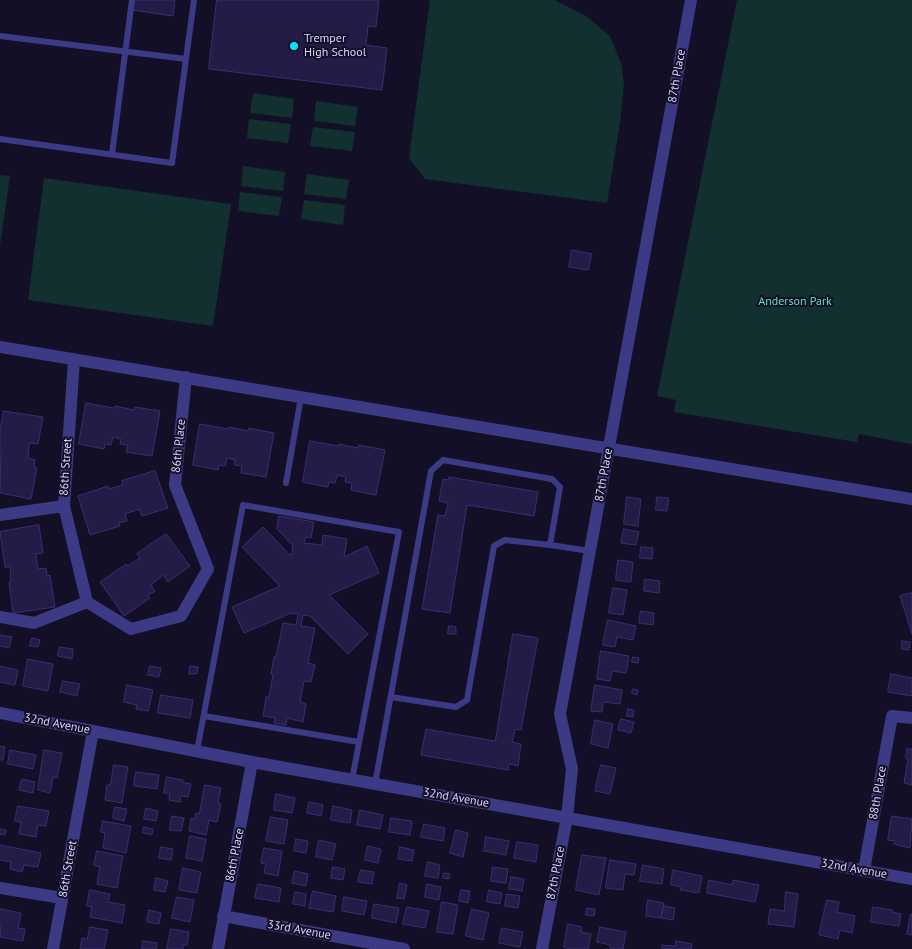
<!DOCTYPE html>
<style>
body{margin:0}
canvas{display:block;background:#130f26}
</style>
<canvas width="912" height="949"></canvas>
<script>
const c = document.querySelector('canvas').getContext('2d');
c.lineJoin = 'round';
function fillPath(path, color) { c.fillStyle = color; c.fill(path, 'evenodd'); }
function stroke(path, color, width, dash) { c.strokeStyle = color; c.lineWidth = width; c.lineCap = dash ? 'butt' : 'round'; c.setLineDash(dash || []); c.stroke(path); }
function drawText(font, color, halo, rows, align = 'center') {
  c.font = font + ' "PT Sans",sans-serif'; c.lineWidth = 4; c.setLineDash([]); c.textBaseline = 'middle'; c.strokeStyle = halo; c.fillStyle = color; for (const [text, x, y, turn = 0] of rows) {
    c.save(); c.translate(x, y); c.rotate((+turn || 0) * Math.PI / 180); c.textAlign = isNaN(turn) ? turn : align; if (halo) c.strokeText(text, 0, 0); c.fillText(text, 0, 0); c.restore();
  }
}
const green = new Path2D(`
 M430,0H555L586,16L610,36L621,63L624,83L620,123L607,203L425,179L409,158Z
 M737,0H912V444L859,434L857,442L674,412L676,400L657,396Z
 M253,93L294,99L292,118L250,113Z
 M316,101L358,107L355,126L314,121Z
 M249,119L291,124L288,143L247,138Z
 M313,127L355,132L352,151L310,146Z
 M243,166L285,172L283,191L241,186Z
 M307,174L349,180L346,199L304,194Z
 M0,175L10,176L0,246Z
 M44,178L231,204L213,326L28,300Z
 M240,192L282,197L279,216L238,211Z
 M304,200L345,205L343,225L301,219Z`);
const building = new Path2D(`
 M135,0H175L173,16L133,10Z
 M217,0H379L376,27L368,26L366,45L387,48L382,90L209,69Z
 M572,250L592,254L588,270L569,267Z
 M86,403L114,408L115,406L134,410L135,407L160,411L152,456L126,452L128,445L120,444L121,439L113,437L111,445L105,444L104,449L79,444Z
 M4,411L43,417L38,444L30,443L29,445L28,458L35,460L34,467L37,468L31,499L0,493L1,447L0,446V431Z
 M200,424L228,429L229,427L248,431L249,428L274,433L266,477L241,473L242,466L234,465L235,460L227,458L225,466L219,465L218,470L193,465Z
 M310,441L338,446L339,444L358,448L359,445L385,450L376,495L351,490L352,483L345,482L346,477L337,475L335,483L329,482L328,487L303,482Z
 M155,471L168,508L142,516L139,509L137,510L125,514L127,521L119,523L120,526L90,535L78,496L108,486L109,489L123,485L122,481Z
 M449,477L538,492L534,516L467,505L450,613L422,609L438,515L445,516L448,503L439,501L443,479L449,480Z
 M627,497L641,499L638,526L624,524Z
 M657,497L669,498L667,511L656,510Z
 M279,516L314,522L311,538L306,537L304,543L322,545L323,535L347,539L344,557L367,546L379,573L329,595L368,634L348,654L310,616L303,615L301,626L315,628L308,663L315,665L311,682L304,681L300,702L306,704L303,722L287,718L286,725L274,723L275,718L263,716L266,697H269L273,675L271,674L274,657H276L283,623L296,625L298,614L291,613L244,633L232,607L280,586L242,547L263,527L290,555L292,554L293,546L277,529Z
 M39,525L43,553L36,554V556L38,569L46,568L47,576L50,575L55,607L13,613L9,582L11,581L10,567H5L0,532Z
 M624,529L639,532L636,545L621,543Z
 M166,534L190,566L168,582L163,575L151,585L155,591L148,595L150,598L124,616L100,582L126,564L128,566L140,558L137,554Z
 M641,547L653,548L652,559L640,558Z
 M618,560L633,562L631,582L616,580Z
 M645,579L660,581L659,593L644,591Z
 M613,588L627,590L623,615L609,613Z
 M912,593V634L900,596Z
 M641,611L654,613L653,625L639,623Z
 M608,620L636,626L633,640L617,637L615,647L603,645Z
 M449,626L456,627V634H448Z
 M513,634L538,638L521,730L515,729L512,742L521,744L518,766L509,764L508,770L421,755L426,729L495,741Z
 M0,635L12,637L9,648L0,646Z
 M32,638L40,640L38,647L30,646Z
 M902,641L910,642L909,650L902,649Z
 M60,647L73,649L72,659L58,656Z
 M601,651L629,656L626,673L612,671L610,681L597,679Z
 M633,657L639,658L638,663L632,662Z
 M28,659L53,664L48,691L23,686Z
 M0,666L18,670L15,685L0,682Z
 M150,666L161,668L159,677L148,675Z
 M190,666L198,667L197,674H189Z
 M891,674L912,678V696L888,692Z
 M63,681L80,684L77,696L60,692Z
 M127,685L153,690L148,711L136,709L137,705L124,702Z
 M595,685L622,690L620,704L603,702L602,712L591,711Z
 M633,689L638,690L637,695L632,693Z
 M161,695L193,700L190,718L158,713Z
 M628,709L634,710L633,717L627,716Z
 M621,719L634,722L631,733L618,730Z
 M595,720L613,724L608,748L591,744Z
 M0,746L5,747L3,760H0Z
 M907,749H912V785L904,783L908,759L906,758Z
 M10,750L36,755L33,769L8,764Z
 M44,750L62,753L57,778L53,777L50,793L38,790Z
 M114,765L128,767L122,803L105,800L107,785H110Z
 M601,765L616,768L610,794L595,791Z
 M136,772L159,775L157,789L134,786Z
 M167,777L183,780L182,782L191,784L188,797L181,796L180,802L169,800L170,794L164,793Z
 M22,779L35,782L33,793L19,790Z
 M205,785L221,788L218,803L221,804L217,822L209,820L206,835L189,831L191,818L195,819L196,813L199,814Z
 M276,794L295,798L292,813L274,810Z
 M309,802L323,805L321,816L307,813Z
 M18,806L49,811L46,826L38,825L36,837L19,834L21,822L15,821Z
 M333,806L352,810L350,823L331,820Z
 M115,807L127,809L124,821L113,818Z
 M146,808L158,811L156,821L144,819Z
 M360,810L383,815L380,829L357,825Z
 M172,816L184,818L181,831L170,830Z
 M892,816L912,819L910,848L894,844L895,841L888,840Z
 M271,817L288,820L284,844L266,841Z
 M391,818L412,821L410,835L389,832Z
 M103,821L131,826L126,853L103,848L105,833L101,832Z
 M424,824L445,828L443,841L421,837Z
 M144,827L153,829L152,835L143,833Z
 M0,829L6,830L5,835L0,834Z
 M456,830L468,833L463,857L450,853Z
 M190,836L206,839L202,861L186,858Z
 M486,837L509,841L506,855L484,851Z
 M296,839L308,841L306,853L294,851Z
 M319,840L336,844L332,860L316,857Z
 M517,842L538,845L536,862L514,858Z
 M0,845L41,853L38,867L24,865L22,872L10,869L11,862L0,860Z
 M368,846L381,849L378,863L365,860Z
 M161,847L173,849L171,860L159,858Z
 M400,847L414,850L412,861L398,859Z
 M264,848L282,851L278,876L264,873L266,864L261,863Z
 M97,851L123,856L117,888L97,884L100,867L94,865Z
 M582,855L606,858L599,895L576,890Z
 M610,860L636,864L634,875L625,874L623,890L606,888Z
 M428,862L440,865L438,878L425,876Z
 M643,865L664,869L662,884L640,881Z
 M333,867L345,869L343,880L331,878Z
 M493,867L508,869L506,883L491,881Z
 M183,868L201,872L197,893L179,890Z
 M361,870L374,872L372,884L358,882Z
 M673,870L702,876L699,893L680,890L681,887L671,885Z
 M295,871L308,874L306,886L292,883Z
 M444,873L450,874L449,879L443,878Z
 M511,877L524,879L522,891L509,889Z
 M156,878L168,881L165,892L154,890Z
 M709,880L732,885L733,880L759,885L755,902L707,893Z
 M400,883L407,885L404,899L397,898Z
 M258,884L281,888L279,902L255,898Z
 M427,884L441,887L439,900L425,897Z
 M90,890L110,894L108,902L125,905L122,923L90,917L92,907L87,906Z
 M461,890L470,891L468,903L459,901Z
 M489,890L502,893L500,904L487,902Z
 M313,891L336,896L333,912L309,908Z
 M295,892L306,894L305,906L293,904Z
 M786,892L798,894L794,927L768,924L770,909L784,911Z
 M507,894L520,896L518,908L505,906Z
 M177,897L194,900L190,922L172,918Z
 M344,897L367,901L364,915L342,911Z
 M648,900L664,903L661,918L646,916Z
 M827,900L839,902L837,912L855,916L852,933L840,930L838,939L819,935Z
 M442,902L458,905L453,934L437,932Z
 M374,904L399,908L396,923L372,918Z
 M664,906L675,908L673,920L661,918Z
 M407,907L429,911L425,928L403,924Z
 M873,907L892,910V912L901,914L899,926L871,922Z
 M587,908L595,909L594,916L586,915Z
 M0,909L21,913L18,928L25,929L23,941L0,937L1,927H0Z
 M472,909L489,913L483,940L466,936Z
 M149,910L161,913L159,924L147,922Z
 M911,914H912V935L907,934Z
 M568,924L582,927L581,932L591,934L588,949H570L564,947Z
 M90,927L108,930L104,949H80L82,938L87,939Z
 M600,927L626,932L623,949H610V945L597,942Z
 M502,928L523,932L520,947L499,943Z
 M171,929L189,932L187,945H183V949H167Z
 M143,941L157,943L156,949H142Z
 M676,941L692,944L691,949H661L662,945L675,946Z`);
const service = new Path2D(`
 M0,36L186,59L172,163L0,139
 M186,59L194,0
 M112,154L132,0
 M286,483L301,397
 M391,697L456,707L467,700L494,546L505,540L550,545
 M204,716L359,742
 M197,751L243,505L399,532L352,780
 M375,784L431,471L443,460L552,479L560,487L550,545L590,551`);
const minor = new Path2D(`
 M74,360L64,506L87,602
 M0,515L64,506
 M0,617L34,623L87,602L131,629L181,616L208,569L175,485L186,377
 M0,713L252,762L912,879
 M864,870L892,716L912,718
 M0,888L62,898
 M223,916L404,949
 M53,949L93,731
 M218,949L252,762
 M542,949L567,817L572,769L560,714L691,0`);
const tertiary = new Path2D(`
 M0,347L912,499`);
const markers = [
 [294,46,5,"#00e5ff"]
];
const poiNames = [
 ["Tremper",304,39],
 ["High School",304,53]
];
const streetNames = [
 ["87th Place",677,76,-80],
 ["86th Place",179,446,-84],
 ["86th Street",66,467,-86],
 ["87th Place",604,475,-80],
 ["32nd Avenue",57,724,11],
 ["88th Place",878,793,-80],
 ["32nd Avenue",456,798,10],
 ["86th Place",235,855,-79],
 ["86th Street",68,869,-80],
 ["32nd Avenue",854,869,10],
 ["87th Place",556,873,-79],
 ["33rd Avenue",299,930,10]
];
const parkNames = [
 ["Anderson Park",795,302]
];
fillPath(green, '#12302f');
fillPath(building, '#241b47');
stroke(building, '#3b2d73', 1);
stroke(service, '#3d3a85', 6);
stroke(minor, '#3d3a85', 12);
stroke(tertiary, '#3d3a85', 12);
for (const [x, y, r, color] of markers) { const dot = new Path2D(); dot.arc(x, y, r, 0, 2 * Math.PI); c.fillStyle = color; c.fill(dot); stroke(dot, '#130f26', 2); }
drawText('12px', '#d9d4ff', '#130f26', poiNames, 'left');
drawText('12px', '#d9d4ff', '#130f26', streetNames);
drawText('12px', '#5fe0c0', '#130f26', parkNames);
</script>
